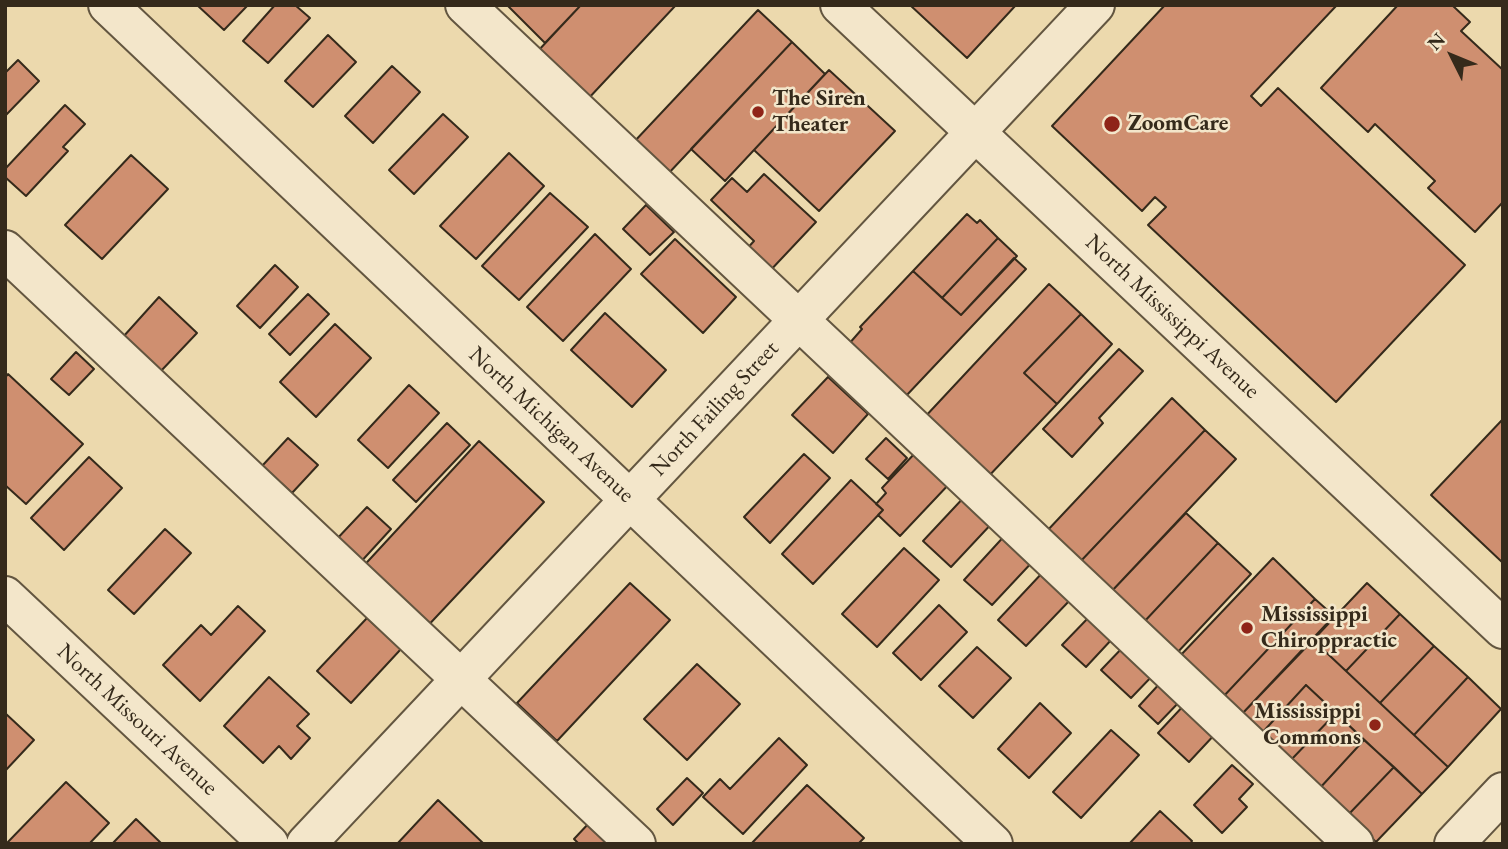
<!DOCTYPE html>
<style>
body{margin:0}
#map{position:relative;width:1508px;height:849px;overflow:hidden;background:#ecd9ad;font-family:"EB Garamond",serif}
canvas{display:block}
.frame{position:absolute;inset:0;border:7px solid #352a1b;pointer-events:none}
.north{position:absolute;left:1417px;top:21px;width:70px;height:70px;-webkit-text-stroke:5px #f3e6ca;paint-order:stroke;rotate:313deg;font-size:19px;font-weight:700;line-height:28px;text-align:center;color:#352a1b}
.north::after{content:'';display:block;margin:auto;width:24px;height:32px;background:#352a1b;clip-path:polygon(50% 0,100% 100%,50% 72%,0 100%)}
</style>
<div id="map">
<canvas width="1508" height="849"></canvas>
<div class="frame"></div>
<div class="north">N</div>
</div>
<script>
const c = document.querySelector('canvas').getContext('2d');
c.lineJoin = 'round';
function fillPath(path, color) { c.fillStyle = color; c.fill(path, 'evenodd'); }
function stroke(path, color, width, dash) { c.strokeStyle = color; c.lineWidth = width; c.lineCap = dash ? 'butt' : 'round'; c.setLineDash(dash || []); c.stroke(path); }
function drawText(font, color, halo, rows, align = 'center') {
  c.font = font + ' "EB Garamond",serif'; c.lineWidth = 5; c.setLineDash([]); c.textBaseline = 'middle'; c.strokeStyle = halo; c.fillStyle = color; for (const [text, x, y, turn = 0] of rows) {
    c.save(); c.translate(x, y); c.rotate((+turn || 0) * Math.PI / 180); c.textAlign = isNaN(turn) ? turn : align; if (halo) c.strokeText(text, 0, 0); c.fillText(text, 0, 0); c.restore();
  }
}
const building = new Path2D(`
 M197,5H248L224,30Z
 M275,5H295L310,18L268,63L243,41Z
 M507,5H581L545,43Z
 M581,5H676L587,100L537,52Z
 M910,5H1016L967,58Z
 M1165,5H1337L1251,96L1261,106L1278,88L1465,265L1336,402L1148,225L1166,207L1155,197L1142,211L1052,126Z
 M1398,5H1452L1470,22L1461,31L1503,70V202L1475,232L1428,188L1435,181L1375,124L1368,132L1321,88Z
 M758,10L792,42L667,175L633,143Z
 M328,35L356,62L313,107L285,81Z
 M792,42L825,74L725,181L691,149Z
 M18,60L39,81L5,116V73Z
 M392,66L420,92L373,143L345,116Z
 M829,70L895,131L819,211L754,150Z
 M65,105L85,124L63,147L68,151L26,196L5,177V169Z
 M443,114L468,137L414,194L389,170Z
 M509,153L544,186L476,259L440,226Z
 M131,155L168,189L102,259L65,225Z
 M764,174L816,222L767,274L744,252L754,241L711,200L732,178L747,192Z
 M550,193L588,227L519,300L482,266Z
 M646,205L674,232L650,255L623,229Z
 M967,214L977,223L980,220L998,238L942,298L913,271Z
 M595,234L631,269L563,341L527,307Z
 M998,238L1017,256L961,315L942,298Z
 M675,239L736,297L703,333L641,274Z
 M1014,258L1026,269L905,397L848,345L862,329L860,327L913,271L961,315Z
 M275,265L298,287L260,328L237,306Z
 M1049,284L1081,314L1024,373L1057,404L986,479L923,419Z
 M308,294L329,314L290,355L269,334Z
 M159,297L197,333L160,372L123,337Z
 M605,313L666,370L632,407L571,350Z
 M1081,314L1112,344L1057,404L1024,373Z
 M335,324L371,358L316,417L280,382Z
 M1119,349L1143,371L1099,418L1103,423L1072,457L1043,429Z
 M76,352L94,369L69,395L51,379Z
 M8,374L83,444L26,504L5,485V378Z
 M828,377L868,414L833,453L792,415Z
 M409,385L439,413L388,468L358,440Z
 M1172,398L1205,430L1079,563L1046,532Z
 M1503,419V563L1431,495Z
 M447,423L470,445L416,502L393,480Z
 M1205,430L1236,459L1110,593L1079,563Z
 M288,438L318,465L292,493L262,466Z
 M886,438L907,458L888,479L866,459Z
 M479,441L544,502L422,632L358,572Z
 M917,451L951,482L900,536L878,515L883,510L876,504L886,493L882,488Z
 M804,454L830,478L770,543L744,517Z
 M89,457L122,488L64,550L31,518Z
 M851,480L883,510L813,584L782,554Z
 M967,494L995,520L951,567L923,541Z
 M367,507L391,529L358,565L334,542Z
 M1186,513L1218,543L1143,623L1110,593Z
 M165,529L191,553L134,614L108,590Z
 M1008,532L1036,558L992,605L964,580Z
 M1218,543L1251,574L1176,654L1143,623Z
 M904,548L939,580L877,647L842,614Z
 M1273,558L1315,599L1222,698L1179,657Z
 M1044,571L1072,598L1026,646L998,620Z
 M630,583L670,620L557,741L517,703Z
 M1367,583L1400,614L1346,671L1313,640Z
 M1315,599L1334,616L1241,715L1222,698Z
 M939,605L967,632L921,680L893,653Z
 M238,606L265,631L200,701L163,665L201,625L211,635Z
 M1400,614L1434,646L1380,703L1346,671Z
 M1090,616L1113,638L1086,667L1062,645Z
 M367,618L401,649L351,703L317,671Z
 M1313,640L1448,767L1422,794L1306,685L1261,734L1241,715Z
 M1126,644L1156,672L1131,698L1101,670Z
 M1434,646L1468,677L1414,735L1380,703Z
 M977,647L1011,678L973,718L939,686Z
 M697,664L740,704L687,760L644,719Z
 M269,677L309,714L297,726L310,738L291,759L279,746L263,763L224,726Z
 M1468,677L1501,709L1448,767L1414,735Z
 M1162,681L1182,699L1158,724L1139,706Z
 M1306,685L1336,713L1290,761L1261,734Z
 M1040,703L1071,733L1029,778L998,749Z
 M1186,703L1217,732L1189,762L1158,733Z
 M5,713L34,740L5,771Z
 M1336,713L1364,740L1319,789L1290,761Z
 M1111,730L1139,755L1081,818L1053,792Z
 M779,738L807,765L743,834L703,797L720,779L730,789Z
 M1364,740L1394,767L1348,815L1319,789Z
 M1232,765L1253,784L1239,799L1247,807L1222,833L1194,805Z
 M1394,767L1422,794L1376,842L1348,815Z
 M687,778L703,793L673,825L657,809Z
 M66,782L109,823L89,844H6Z
 M807,785L864,838L858,844H751Z
 M438,800L484,844H397Z
 M1160,811L1192,841L1190,844H1129Z
 M136,819L162,844H112Z
 M590,822L612,844H579L574,839Z`);
const minor = new Path2D(`
 M108,5L993,844
 M465,5L1354,844
 M840,5L1503,629
 M5,250L636,844
 M5,596L269,844
 M306,844L1095,5
 M1454,844L1503,792`);
const markers = [
 [758,112,7,"#8f2418"],
 [1112,124,9,"#8f2418"],
 [1247,628,7,"#8f2418"],
 [1375,725,7,"#8f2418"]
];
const poiNames = [
 ["The Siren",772,99],
 ["Theater",772,125],
 ["ZoomCare",1128,124],
 ["Mississippi",1261,615],
 ["Chiroppractic",1261,641],
 ["Mississippi",1361,712,"right"],
 ["Commons",1361,738,"right"]
];
const streetNames = [
 ["North Mississippi Avenue",1172,317,43],
 ["North Failing Street",715,409,-47],
 ["North Michigan Avenue",551,425,43],
 ["North Missouri Avenue",137,720,43]
];
fillPath(building, '#cf8f70');
stroke(building, '#352a1b', 2);
stroke(minor, '#635640', 42);
stroke(minor, '#f3e6ca', 38);
for (const [x, y, r, color] of markers) { const dot = new Path2D(); dot.arc(x, y, r, 0, 2 * Math.PI); c.fillStyle = color; c.fill(dot); stroke(dot, '#f3e6ca', 2.5); }
drawText('bold 23px', '#352a1b', '#f3e6ca', poiNames, 'left');
drawText('23px', '#352a1b', '#f3e6ca', streetNames);
</script>
